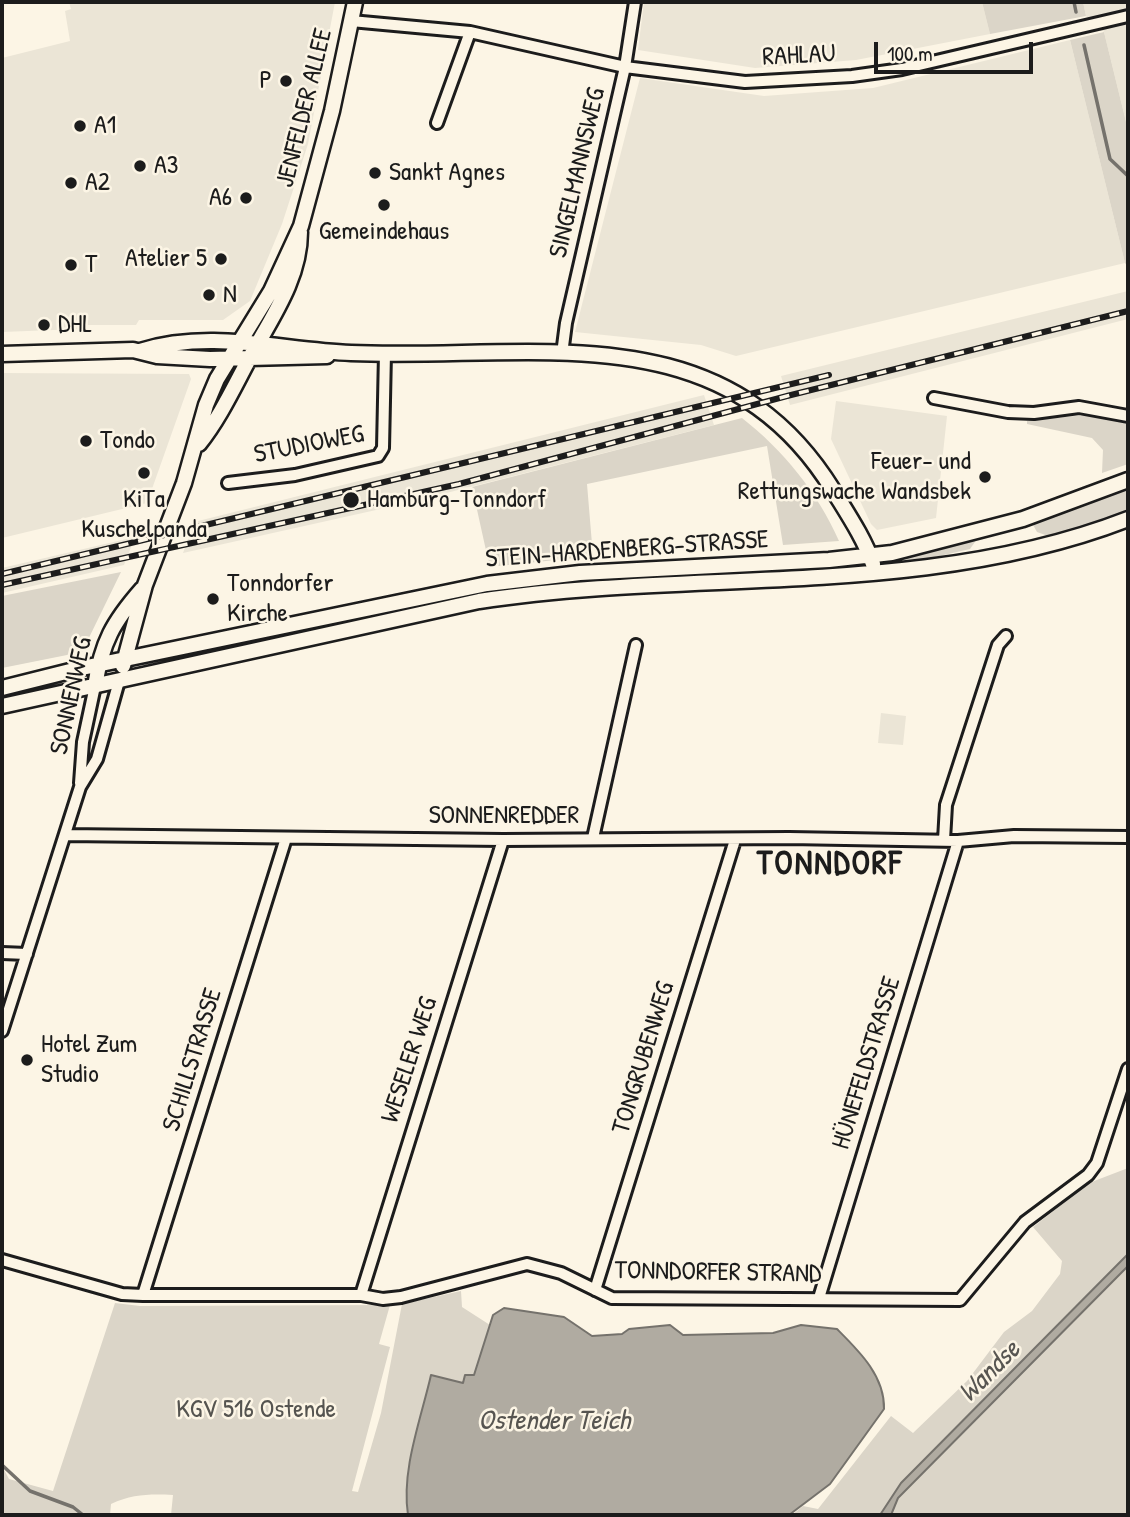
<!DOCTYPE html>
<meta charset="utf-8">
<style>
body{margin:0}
#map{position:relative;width:1130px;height:1517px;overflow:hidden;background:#fcf5e5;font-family:"Patrick Hand",sans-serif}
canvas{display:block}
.frame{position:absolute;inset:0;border:4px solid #1c1c1c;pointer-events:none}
.scale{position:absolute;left:874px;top:42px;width:159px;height:32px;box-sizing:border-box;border:4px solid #1c1c1c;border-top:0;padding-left:9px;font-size:21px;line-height:24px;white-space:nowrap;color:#1c1c1c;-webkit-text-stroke:5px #fcf5e5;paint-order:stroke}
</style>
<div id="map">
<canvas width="1130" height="1517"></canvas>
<div class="frame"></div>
<div class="scale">100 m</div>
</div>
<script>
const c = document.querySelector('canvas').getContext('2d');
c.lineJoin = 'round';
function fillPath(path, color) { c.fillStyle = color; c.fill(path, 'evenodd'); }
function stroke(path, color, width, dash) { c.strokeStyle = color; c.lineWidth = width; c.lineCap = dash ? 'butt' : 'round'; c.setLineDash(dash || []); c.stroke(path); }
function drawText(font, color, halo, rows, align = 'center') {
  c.font = font + ' "Patrick Hand",sans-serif'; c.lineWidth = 5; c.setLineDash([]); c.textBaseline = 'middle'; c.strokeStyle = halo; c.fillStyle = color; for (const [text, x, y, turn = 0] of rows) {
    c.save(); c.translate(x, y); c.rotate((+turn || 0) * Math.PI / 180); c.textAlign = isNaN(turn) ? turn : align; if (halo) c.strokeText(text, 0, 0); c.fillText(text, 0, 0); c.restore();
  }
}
const built = new Path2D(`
 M69,2H335L308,144L282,224L250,301L223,320H139L136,325H80L79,329L2,332V58L70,41L65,11L71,9Z
 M644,2H982L990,34L856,60L755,68L638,50Z
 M1083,2H1128V130L1104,32L1086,16Z
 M1070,40L1125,263L736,356L701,345L575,332L640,78L764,96L873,88Z
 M1128,291V319L790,405L781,376Z
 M2,373L189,374L191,379L147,503L2,538Z
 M704,395L714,425L403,504L183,553L194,522Z
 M836,401L947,416L936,518L877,530L871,524L831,439Z
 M135,537L124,565L2,593V568Z
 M881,713L906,716L903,745L878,743Z`);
const green = new Path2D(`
 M982,2H1083L1086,16L990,34Z
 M1104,32L1128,130V267L1125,263L1070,40Z
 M1085,415L1128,423V464L1102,473L1103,450L1092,438L1027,424V421Z
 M742,418C783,450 818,493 839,541L783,545L767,446L587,484L593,556L499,566L489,564L472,487Z
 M1128,485V512L1051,537L1037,532L1032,523Z
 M977,539L970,549L909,563L886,564V561Z
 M825,566V570L482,595L483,590L522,583Z
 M121,572L82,652L2,668V596Z
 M1128,1168V1515H792L803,1506L818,1509L891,1416L913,1433L967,1381L1004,1332L1032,1311L1060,1274L1062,1261L1033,1227L1089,1183Z
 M461,1291L462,1307L490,1325L474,1375L518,1515H171L173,1495C150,1494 133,1494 111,1504L110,1515H2V1466L9,1479L53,1491L115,1303L140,1306L390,1305L379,1344L390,1347L352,1491L358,1492L381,1413L402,1304Z`);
const water = new Path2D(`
 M1128,1254V1266L898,1498L891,1515H880L901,1483Z
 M504,1308L564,1317L592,1336L622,1334L629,1329L670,1325L683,1335L773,1333L801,1325L837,1329C859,1351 885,1376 884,1409L830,1484L789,1515H408C401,1470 421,1419 431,1375L463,1383L465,1375H474L493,1315Z`);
const stream = new Path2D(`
 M1074,2L1076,12
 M1084,45L1110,159L1128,176
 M2,1465L30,1491L73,1507L83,1515`);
const minor = new Path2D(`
 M351,21L470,32L625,67L745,82L852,76L902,69L1128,16
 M437,123L470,32
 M562,354L566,323L625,67L635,2
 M934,398L1008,412L1034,413L1079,407L1128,416
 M228,483L295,475L378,456L383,448L385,353
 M80,783L83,742L95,686
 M65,835L503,840L789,838L958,841L1014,836L1128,837
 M593,838L636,645
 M944,840L946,805L998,645L1006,636
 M2,953L27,954
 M2,1031L80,787L97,759L119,681
 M2,1260L122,1294L143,1295H361L383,1299L401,1297L527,1264L561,1273L612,1298L960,1300L1025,1222L1088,1175L1097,1163L1128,1069
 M595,1290L735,840
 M143,1295L286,838
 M361,1295L503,840
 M819,1298L958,841`);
const major = new Path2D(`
 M140,351C210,329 280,350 351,353C530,361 721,309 833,490C847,513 864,538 873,564
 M2,354L133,350L157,356L210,359L327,356
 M199,444C219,419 233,389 248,361C270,320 300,280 300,232
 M123,666L145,585L184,483L206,405L217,379L271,291L301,226L332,111L355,2
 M95,686C102,642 113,622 142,589
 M2,688L82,668L487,584L580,573L829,560L892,553L1023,519L1128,480
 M2,706L479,601C694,568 922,599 1128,519`);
const rail = new Path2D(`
 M2,574L829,375
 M2,585L459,484L787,396L1128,311`);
const markers = [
 [286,81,7,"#1c1c1c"],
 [80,126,7,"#1c1c1c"],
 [140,166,7,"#1c1c1c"],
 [375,173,7,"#1c1c1c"],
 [71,183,7,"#1c1c1c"],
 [246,198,7,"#1c1c1c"],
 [384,205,7,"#1c1c1c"],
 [221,259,7,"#1c1c1c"],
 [71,265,7,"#1c1c1c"],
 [209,295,7,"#1c1c1c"],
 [44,325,7,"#1c1c1c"],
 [86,441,7,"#1c1c1c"],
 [144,473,7,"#1c1c1c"],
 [985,477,7,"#1c1c1c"],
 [351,500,9,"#1c1c1c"],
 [213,599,7,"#1c1c1c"],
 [27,1060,7,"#1c1c1c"]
];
const streetNames = [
 ["RAHLAU",799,56,-3],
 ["JENFELDER ALLEE",305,108,-76],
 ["SINGELMANNSWEG",578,173,-77],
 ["STUDIOWEG",309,445,-11],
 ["STEIN-HARDENBERG-STRASSE",627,550,-4],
 ["SONNENWEG",72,696,-78],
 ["SONNENREDDER",504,816],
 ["TONGRUBENWEG",644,1058,-73],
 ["SCHILLSTRASSE",193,1060,-73],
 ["WESELER WEG",410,1060,-72],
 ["HÜNEFELDSTRASSE",867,1063,-73],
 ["TONNDORFER STRAND",718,1273,1]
];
const poiNames = [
 ["P",272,81,"right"],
 ["A1",94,126],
 ["A3",154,166],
 ["Sankt Agnes",389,173],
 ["A2",85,183],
 ["A6",232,198,"right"],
 ["Gemeindehaus",384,232,"center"],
 ["Atelier 5",207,259,"right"],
 ["T",85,265],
 ["N",223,295],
 ["DHL",58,325],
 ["Tondo",100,441],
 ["Feuer- und",971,462,"right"],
 ["Rettungswache Wandsbek",971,492,"right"],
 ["KiTa",144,500,"center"],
 ["Kuschelpanda",144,530,"center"],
 ["Hamburg-Tonndorf",367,500],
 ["Tonndorfer",227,584],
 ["Kirche",227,614],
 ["Hotel Zum",41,1045],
 ["Studio",41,1075]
];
const parkNames = [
 ["KGV 516 Ostende",256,1410]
];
const waterNames = [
 ["Wandse",990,1372,-45],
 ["Ostender Teich",554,1422]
];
const districtNames = [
 ["TONNDORF",830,865]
];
fillPath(built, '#ebe5d6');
fillPath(green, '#dbd5c8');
fillPath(water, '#b0aba1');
stroke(water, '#75726c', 2);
stroke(stream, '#75726c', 3.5);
stroke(minor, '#1c1c1c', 16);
stroke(major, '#1c1c1c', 19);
stroke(minor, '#fcf5e5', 10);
stroke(major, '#fcf5e5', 14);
stroke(rail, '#1c1c1c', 6);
stroke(rail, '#fcf5e5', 3.5, [10]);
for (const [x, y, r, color] of markers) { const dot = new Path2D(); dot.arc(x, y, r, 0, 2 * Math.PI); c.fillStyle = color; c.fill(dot); stroke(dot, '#fcf5e5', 2.5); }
drawText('26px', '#1c1c1c', '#fcf5e5', streetNames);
drawText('26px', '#1c1c1c', '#fcf5e5', poiNames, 'left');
drawText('26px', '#555450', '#fcf5e5', parkNames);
drawText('italic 28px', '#575551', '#fcf5e5', waterNames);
c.letterSpacing = '2px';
drawText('bold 33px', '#1c1c1c', '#fcf5e5', districtNames);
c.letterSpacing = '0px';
</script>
